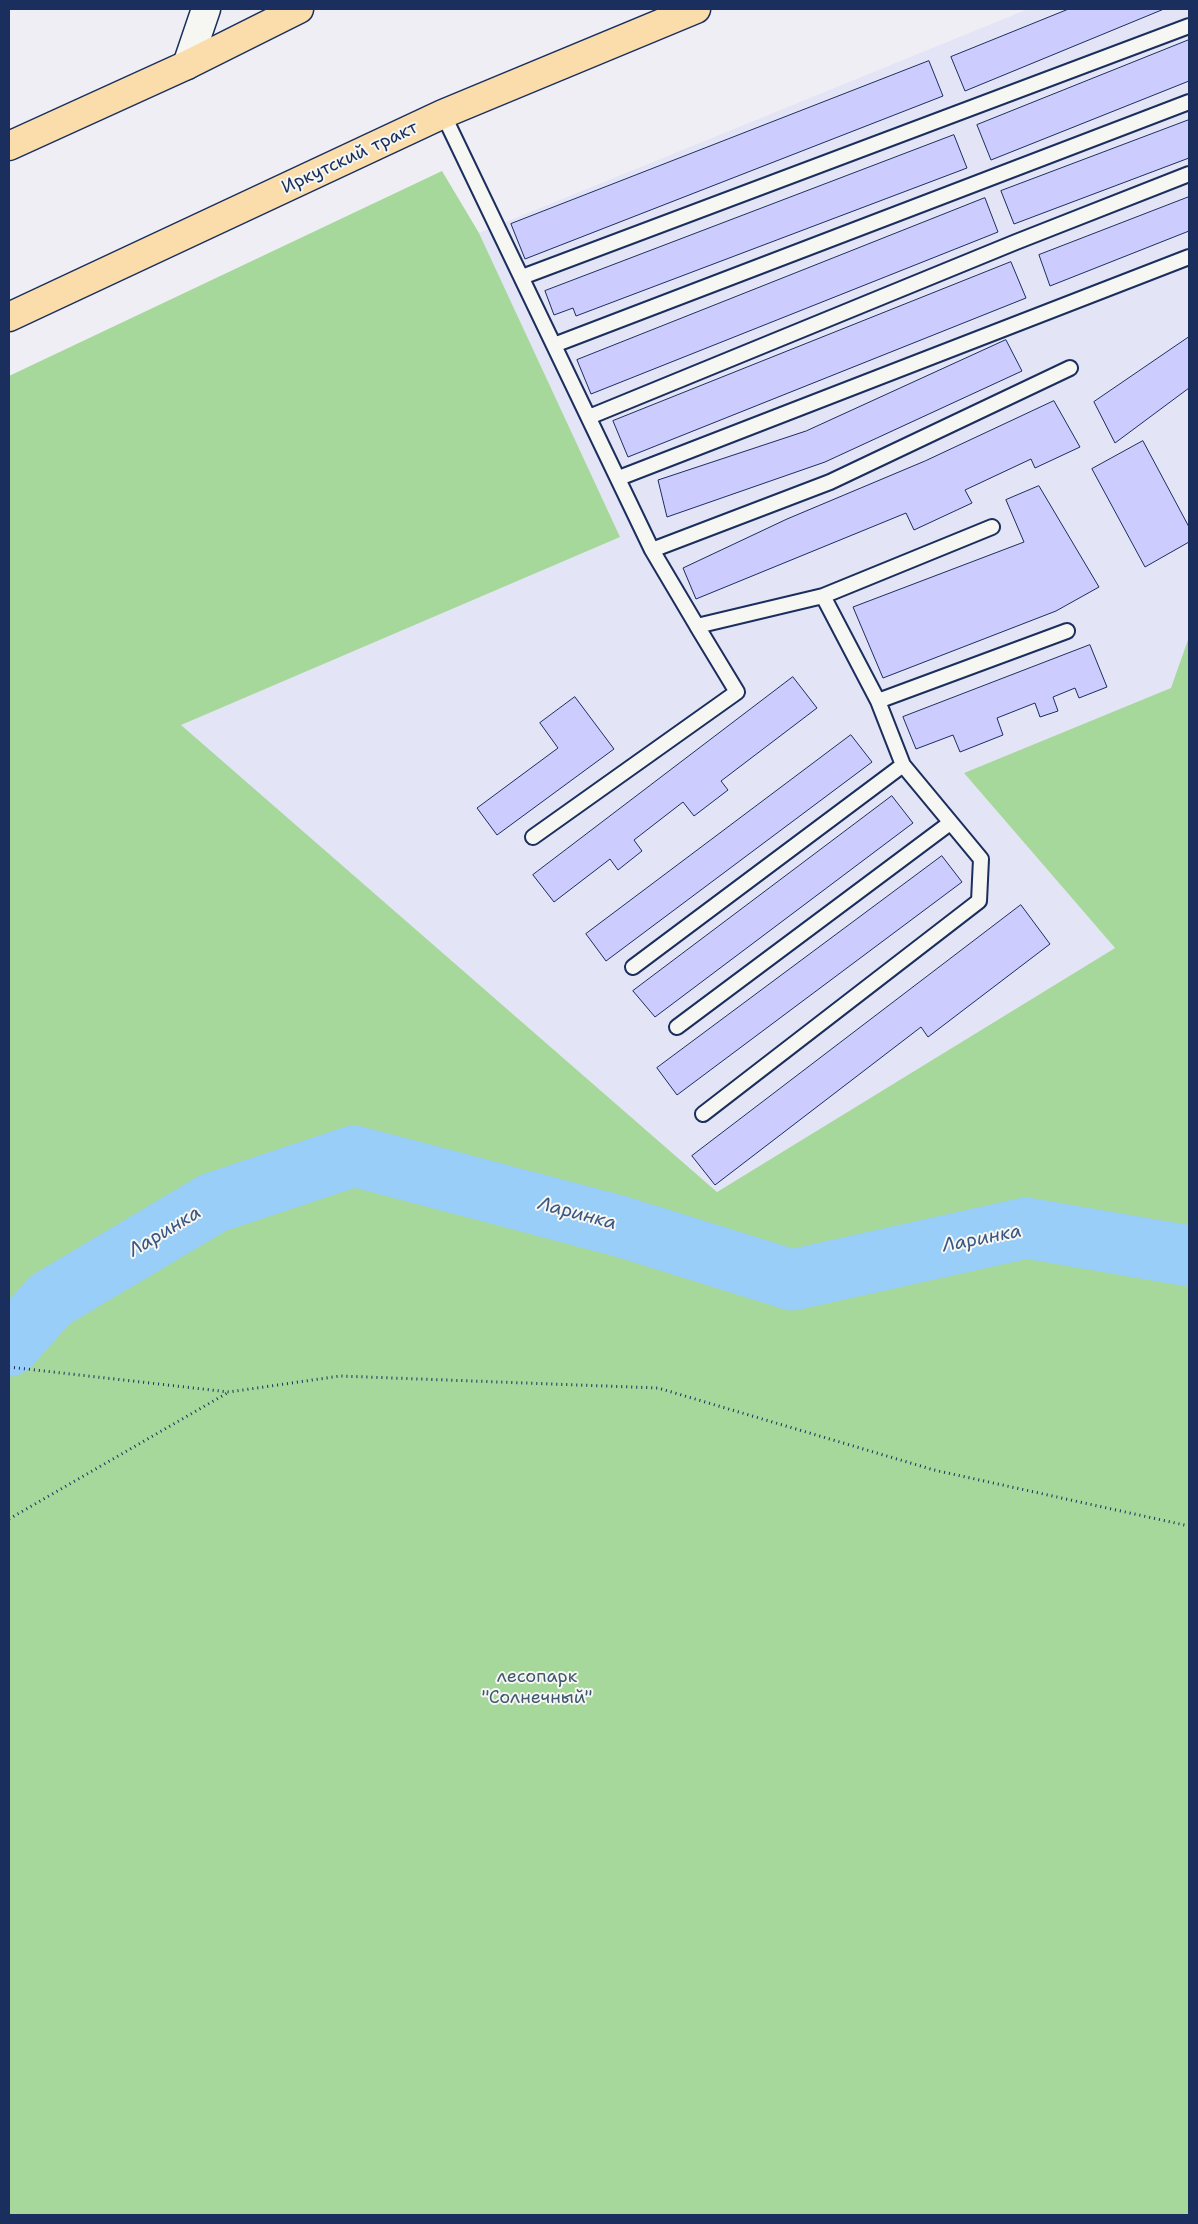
<!DOCTYPE html>
<meta charset="utf-8">
<style>
body{margin:0}
#map{position:relative;width:1198px;height:2224px;overflow:hidden;background:#eeeef4;font-family:"Shantell Sans",sans-serif}
canvas{display:block}
.frame{position:absolute;inset:0;border:10px solid #1b2f5e;pointer-events:none}
</style>
<div id="map">
<canvas width="1198" height="2224"></canvas>
<div class="frame"></div>
</div>
<script>
const c = document.querySelector('canvas').getContext('2d');
c.lineJoin = 'round';
function fillPath(path, color) { c.fillStyle = color; c.fill(path, 'evenodd'); }
function stroke(path, color, width, dash) { c.strokeStyle = color; c.lineWidth = width; c.lineCap = dash ? 'butt' : 'round'; c.setLineDash(dash || []); c.stroke(path); }
function drawText(font, color, halo, rows, align = 'center') {
  c.font = font + ' "Shantell Sans",sans-serif'; c.lineWidth = 4; c.setLineDash([]); c.textBaseline = 'middle'; c.strokeStyle = halo; c.fillStyle = color; for (const [text, x, y, turn = 0] of rows) {
    c.save(); c.translate(x, y); c.rotate((+turn || 0) * Math.PI / 180); c.textAlign = isNaN(turn) ? turn : align; if (halo) c.strokeText(text, 0, 0); c.fillText(text, 0, 0); c.restore();
  }
}
const built = new Path2D(`
 M1028,9H1189V637L1172,688L964,773L1115,948L717,1192L180,725L619,537L479,233Z`);
const green = new Path2D(`
 M442,171L479,233L620,537L181,725L717,1192L1115,948L964,773L1171,688L1189,637V2215H9V376Z`);
const river = new Path2D(`
 M9,1346L50,1300L213,1203L354,1156L619,1226L792,1280L1026,1228L1189,1256`);
const building = new Path2D(`
 M1069,9H1164L965,91L951,57Z
 M1189,40V81L991,160L977,125Z
 M929,61L943,96L525,259L511,224Z
 M1189,120V158L1014,224L1001,191Z
 M954,135L967,168L576,316L573,308L554,315L545,291Z
 M1189,197V231L1050,286L1039,255Z
 M985,198L998,232L591,394L577,360Z
 M1011,262L1026,298L628,457L613,421Z
 M1189,337V388L1115,443L1094,402Z
 M1006,340L1022,371L825,462L667,517L658,480L806,431Z
 M1054,401L1080,447L1035,468L1031,459L965,490L972,503L914,530L906,513L696,599L683,568L787,519L925,461Z
 M1143,441L1189,527V542L1145,567L1092,469Z
 M1039,486L1099,587L1056,611L883,678L853,607L1024,542L1006,500Z
 M1090,645L1107,687L1079,698L1075,688L1053,697L1058,711L1040,717L1035,703L997,718L1003,735L960,752L953,735L916,749L903,717Z
 M793,677L817,708L721,781L728,790L694,816L683,802L634,840L642,851L618,870L610,859L554,902L533,875Z
 M575,697L614,749L497,835L477,808L558,748L540,723Z
 M851,735L872,762L606,961L586,934Z
 M892,796L913,823L655,1017L633,991Z
 M942,856L962,882L677,1095L657,1068Z
 M1021,905L1050,944L928,1037L921,1027L715,1185L692,1156Z`);
const path = new Path2D(`
 M9,1367L229,1392L340,1376L658,1388L934,1470L1189,1526
 M9,1519L229,1392`);
const lane = new Path2D(`
 M443,114L652,550L697,626
 M522,277L1189,26
 M554,345L1189,102
 M589,417L1016,242L1189,174
 M619,478L1189,257
 M652,550L830,482L1070,368
 M878,701L1067,631
 M533,837L737,692L697,626L823,596L992,527
 M633,967L903,765
 M677,1027L950,823
 M703,1114L979,901L981,859L903,765L878,701L823,596`);
const secondary = new Path2D(`
 M187,65L206,9`);
const primary = new Path2D(`
 M9,146L187,65L299,9
 M9,317L443,114L696,9`);
const streetNames = [
 ["Иркутский тракт",350,158,-25]
];
const parkNames = [
 ["лесопарк",537,1677],
 ["\"Солнечный\"",537,1698]
];
const waterNames = [
 ["Ларинка",577,1214,15],
 ["Ларинка",165,1232,-31],
 ["Ларинка",982,1239,-11]
];
fillPath(built, '#e4e4f7');
fillPath(green, '#a5d89a');
stroke(river, '#98cef7', 61);
fillPath(building, '#ccccfe');
stroke(building, '#1b2f5e', 1);
stroke(lane, '#1b2f5e', 18);
stroke(secondary, '#1b2f5e', 31);
stroke(primary, '#1b2f5e', 31);
stroke(path, '#1b2f5e', 3, [1, 4]);
stroke(lane, '#f6f6f2', 14);
stroke(secondary, '#f6f6f2', 28);
stroke(primary, '#fbddab', 28);
drawText('18px', '#1b2f5e', '#f6f6f2', streetNames);
drawText('18px', '#3e596d', '#f6f6f2', parkNames);
drawText('italic 19px', '#3a5784', '#f6f6f2', waterNames);
</script>
